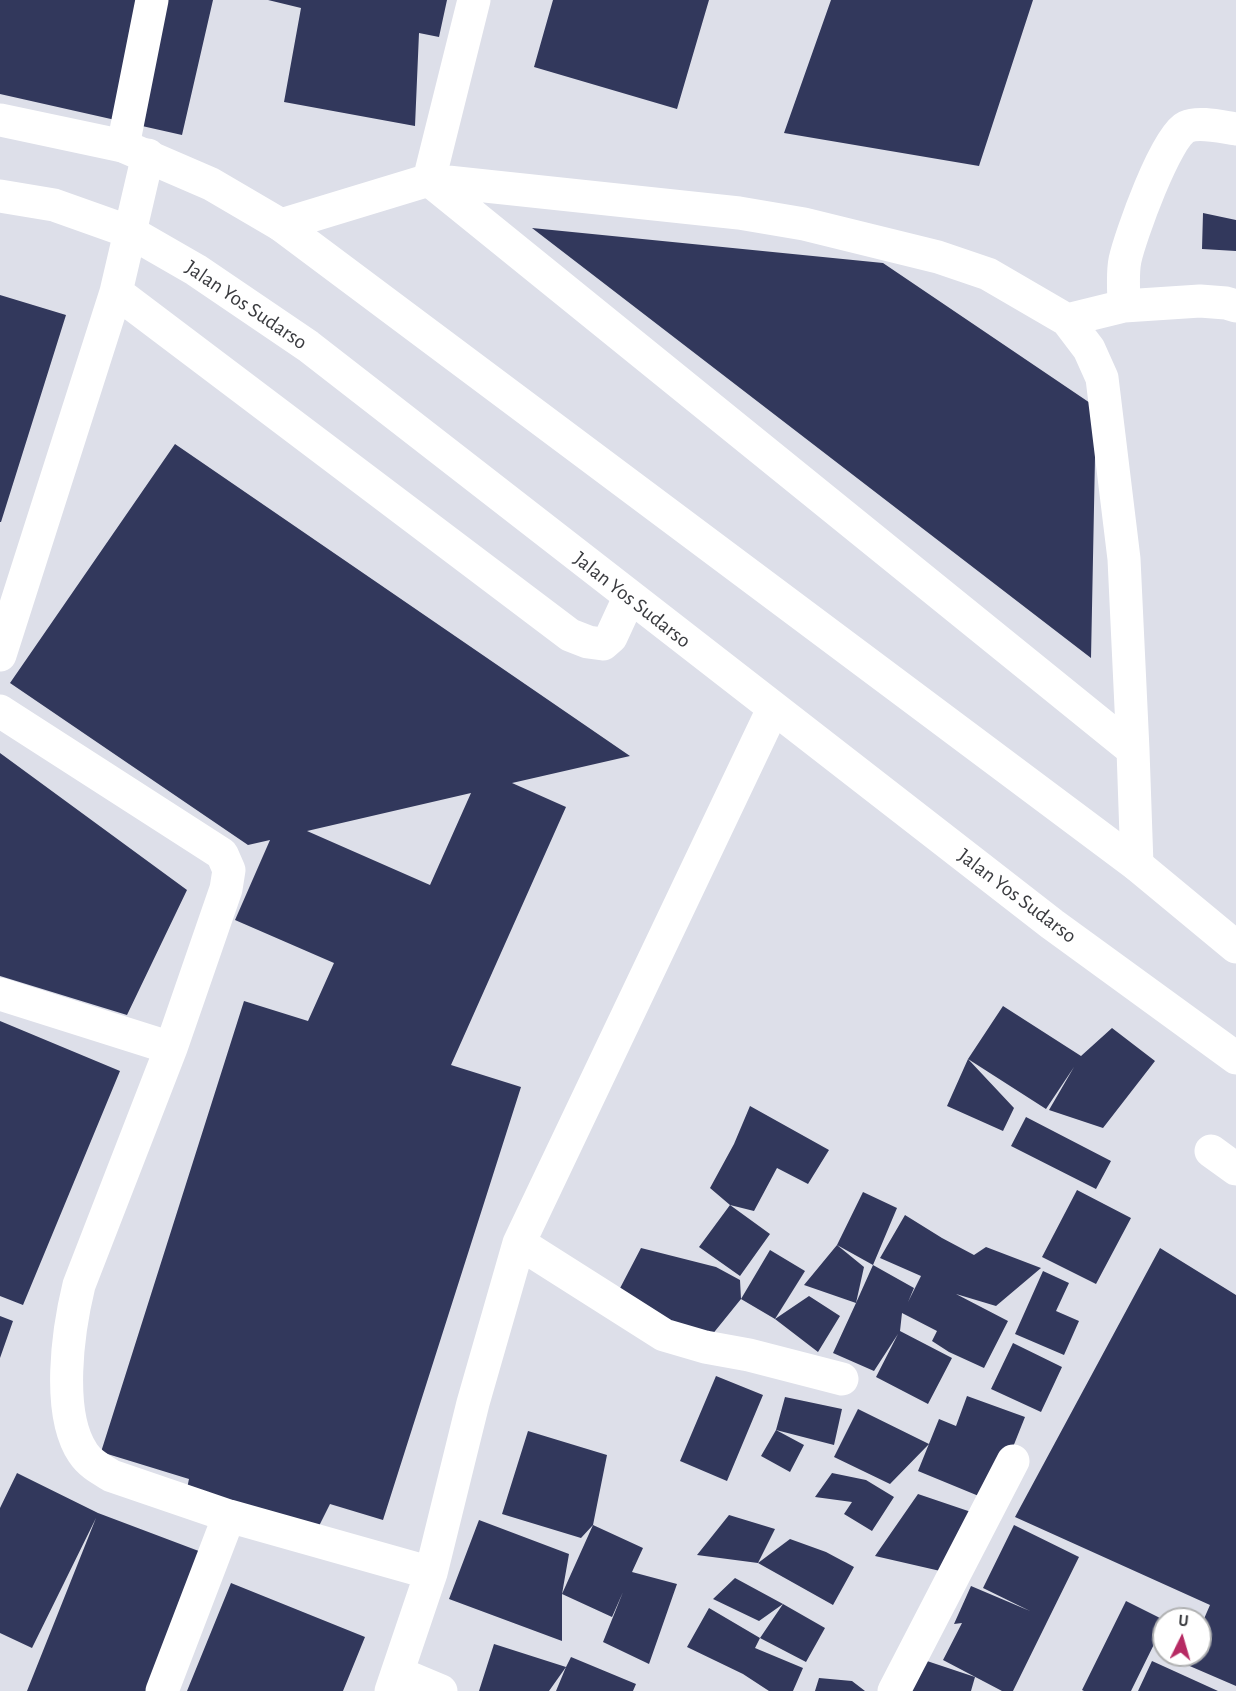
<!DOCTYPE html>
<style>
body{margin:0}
#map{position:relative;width:1236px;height:1691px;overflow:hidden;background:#dddfe9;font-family:"Alegreya Sans",sans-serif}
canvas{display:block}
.north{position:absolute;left:1152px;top:1607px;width:60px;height:60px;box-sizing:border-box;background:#fff;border:2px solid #b0b1b2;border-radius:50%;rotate:5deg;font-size:16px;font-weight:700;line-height:24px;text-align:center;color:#3a3b3f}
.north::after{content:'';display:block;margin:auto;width:21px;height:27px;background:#b62a63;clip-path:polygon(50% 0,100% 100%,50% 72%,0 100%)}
</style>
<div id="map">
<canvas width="1236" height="1691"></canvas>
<div class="north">U</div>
</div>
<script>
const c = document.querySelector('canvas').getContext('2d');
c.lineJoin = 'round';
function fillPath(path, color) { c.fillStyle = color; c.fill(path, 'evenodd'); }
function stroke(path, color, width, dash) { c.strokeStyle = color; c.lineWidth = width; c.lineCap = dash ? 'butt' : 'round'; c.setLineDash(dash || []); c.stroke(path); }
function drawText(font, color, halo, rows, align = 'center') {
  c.font = font + ' "Alegreya Sans",sans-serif'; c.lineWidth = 6; c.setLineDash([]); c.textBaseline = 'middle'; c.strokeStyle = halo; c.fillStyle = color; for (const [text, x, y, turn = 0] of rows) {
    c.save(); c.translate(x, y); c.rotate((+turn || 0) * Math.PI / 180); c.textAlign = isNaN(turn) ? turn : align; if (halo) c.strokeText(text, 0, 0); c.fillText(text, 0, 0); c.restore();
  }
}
const building = new Path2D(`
 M0,0H213L182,135L0,94Z
 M268,0H447L439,37L419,33L415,126L284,102L301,8Z
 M553,0H709L677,109L534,67Z
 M831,0H1033L979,166L784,133Z
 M1203,213L1236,220V251L1202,249Z
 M532,228L883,263L1096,407L1091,658Z
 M0,295L66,315L1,522H0Z
 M175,444L630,756L512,783L566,807L451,1065L521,1087L383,1520L330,1504L315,1534L185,1498L189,1479L101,1452L244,1001L308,1021L334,963L235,920L270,840L248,845L10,683ZM471,793L430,885L307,831Z
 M0,753L187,890L127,1015L0,976Z
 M1003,1006L1081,1056L1112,1028L1155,1061L1103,1128L1049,1110L1074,1067L1046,1109L968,1059Z
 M0,1021L120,1071L23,1305L0,1296Z
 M968,1059L1014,1108L1003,1131L947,1106Z
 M750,1106L829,1150L808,1184L777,1168L754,1211L730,1205L770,1234L740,1276L699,1247L730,1205L710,1188L734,1144Z
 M1026,1117L1111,1161L1096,1189L1011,1146Z
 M1077,1190L1131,1218L1096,1284L1042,1257Z
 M863,1192L897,1208L873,1265L837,1245Z
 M905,1215L942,1238L974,1255L986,1247L1041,1268L996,1306L956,1294L1008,1321L984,1368L949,1352L932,1341L937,1331L902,1313L900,1331L952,1358L928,1404L876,1377L898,1334L874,1371L833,1353L856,1303L804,1285L837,1245L864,1267L856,1303L873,1265L914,1288L908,1302L921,1276L880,1258Z
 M641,1248L716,1267L740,1280L741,1299L707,1341L618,1292Z
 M1160,1248L1236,1295V1686L1185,1664L1189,1655H1200V1628L1210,1605L1015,1517Z
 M770,1250L805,1271L775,1319L741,1299Z
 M1043,1271L1069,1283L1056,1311L1079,1321L1064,1355L1015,1334Z
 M809,1296L840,1316L818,1352L775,1319Z
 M0,1316L13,1321L0,1358Z
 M1013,1343L1062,1367L1041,1412L991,1389Z
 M716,1376L763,1395L727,1481L680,1461Z
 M967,1396L1025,1417L1011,1452L986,1499L918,1471L939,1419L956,1426Z
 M785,1397L842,1409L834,1445L776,1430Z
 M858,1409L929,1444L890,1484L834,1457Z
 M776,1430L804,1445L790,1472L761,1456Z
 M528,1431L607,1455L593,1525L643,1548L632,1572L677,1584L649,1664L603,1642L623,1592L612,1617L562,1594V1641L449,1599L479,1520L569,1554L562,1594L593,1525L581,1538L502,1514Z
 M17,1473L98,1513L204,1553L152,1691H27L96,1518L32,1648L0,1633V1508Z
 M832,1473L866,1480L894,1497L872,1531L844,1514L852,1502L815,1497Z
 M918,1494L977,1514L949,1573L875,1556Z
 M729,1515L775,1529L758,1563L697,1555Z
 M1014,1525L1079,1557L1013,1691H1002L943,1660L962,1623L954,1624L971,1586L1030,1611L983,1588Z
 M790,1539L826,1552L854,1567L833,1605L758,1563Z
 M735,1578L783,1604L825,1628L806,1662L760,1638L783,1604L759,1621L713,1599Z
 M231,1583L365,1637L343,1691H187Z
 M1126,1601L1164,1620V1624L1131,1691H1084L1082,1690Z
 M709,1608L760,1638L755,1648L803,1668L793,1691H769L743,1674L687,1647Z
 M494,1644L566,1667L571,1657L636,1684L633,1691H556L566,1667L549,1691H479Z
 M924,1660L975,1677L971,1691H908Z
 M1152,1661L1218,1691H1138Z
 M819,1678L852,1681L865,1691H815Z`);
const minor = new Path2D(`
 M474,0L429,180L1133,750
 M123,146L152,0
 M281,225L429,180L739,213L804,224L938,257L988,274L1067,320L1089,349L1102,378L1124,559L1133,750L1137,865
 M116,292L570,635L588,642L603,644L611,637L629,598
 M1124,306C1124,292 1122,275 1125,260C1130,237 1166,136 1186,127C1199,121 1222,127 1236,129
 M1067,320L1124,306L1200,301L1226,303L1236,306
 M0,655L116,292L148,155
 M0,711L222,854L229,870L226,889L171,1048
 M0,994L171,1048L79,1285C68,1330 56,1413 83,1453C90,1464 102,1470 112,1476L229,1516L431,1573
 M1211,1151L1236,1169
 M519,1243L664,1335L705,1347L749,1355L842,1379
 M398,1673L441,1691
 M162,1691L229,1516
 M391,1691L431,1573L473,1403L519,1243L773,709
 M894,1691L1013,1461`);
const highway = new Path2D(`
 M0,120L123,146L211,184L281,225L1137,865L1236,947
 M0,196L54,205L130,232L196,270L308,346L1052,924L1236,1058`);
const streetNames = [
 ["Jalan Yos Sudarso",246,305,34],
 ["Jalan Yos Sudarso",632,600,38],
 ["Jalan Yos Sudarso",1017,896,37]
];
fillPath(building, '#32385c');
stroke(minor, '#fff', 33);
stroke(highway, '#fff', 33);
drawText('21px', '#3a3b3f', '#fff', streetNames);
</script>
